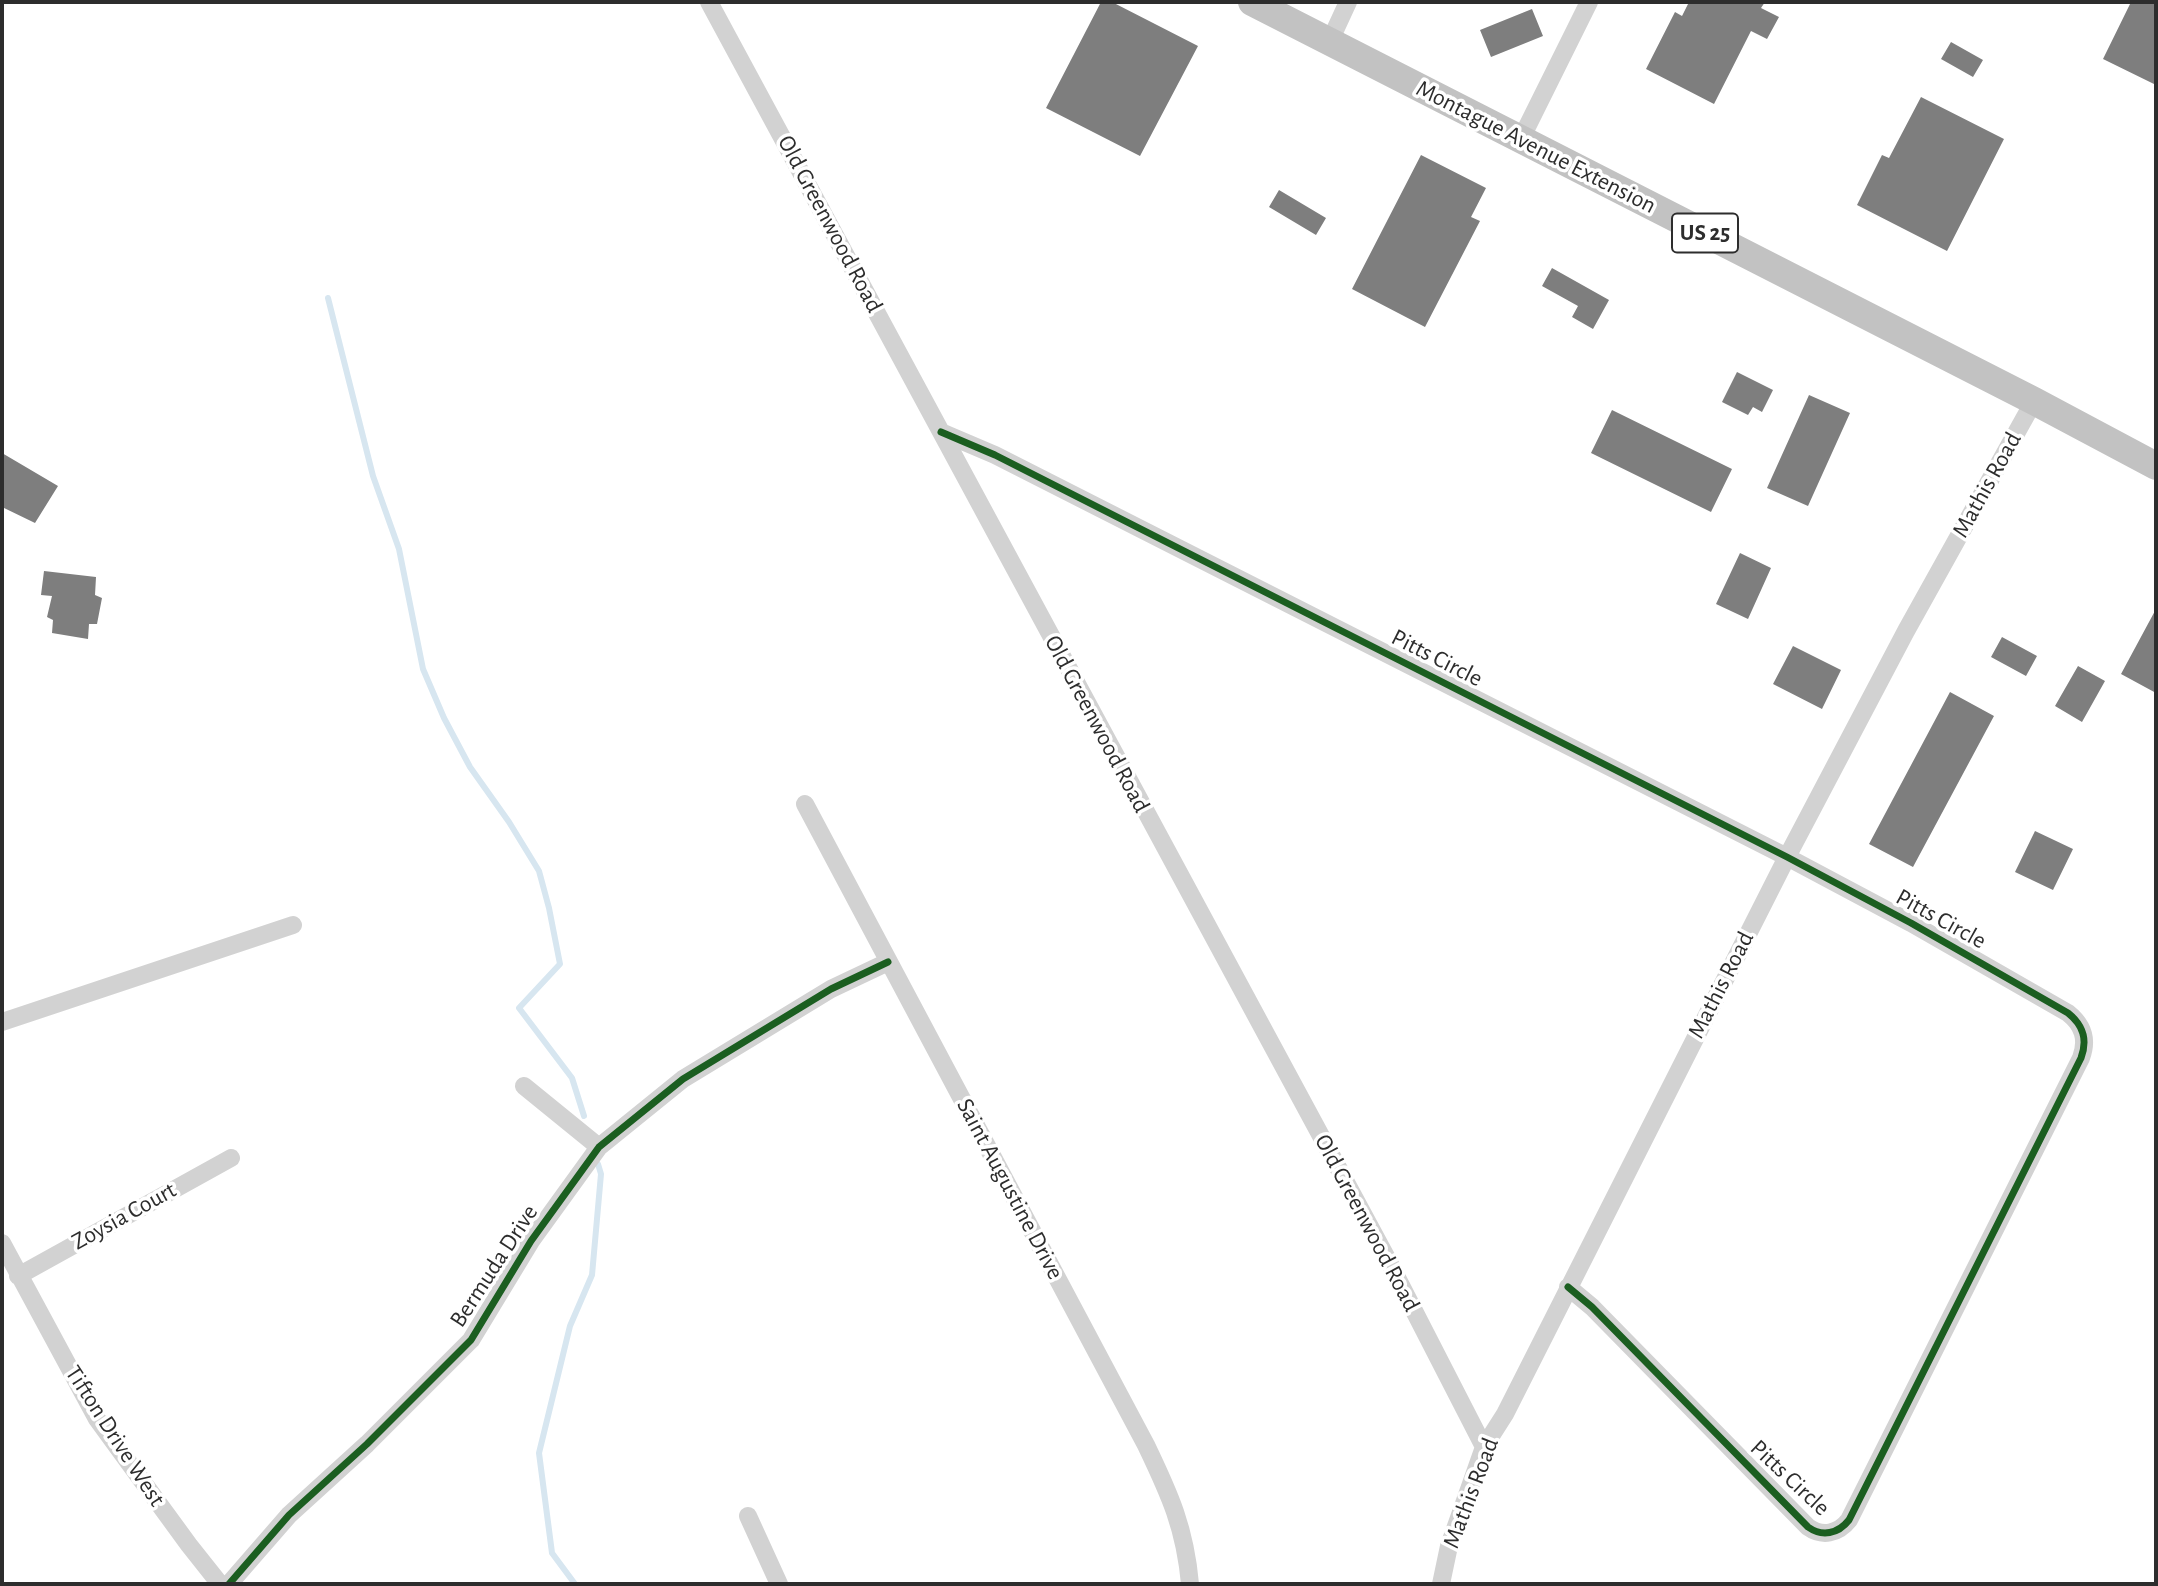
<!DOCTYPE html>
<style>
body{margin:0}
#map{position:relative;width:2158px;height:1586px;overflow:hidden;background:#fff;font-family:"Alegreya Sans",sans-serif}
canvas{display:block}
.frame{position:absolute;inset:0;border:4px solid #2d2d2d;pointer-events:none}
</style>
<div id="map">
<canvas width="2158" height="1586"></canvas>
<div class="frame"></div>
</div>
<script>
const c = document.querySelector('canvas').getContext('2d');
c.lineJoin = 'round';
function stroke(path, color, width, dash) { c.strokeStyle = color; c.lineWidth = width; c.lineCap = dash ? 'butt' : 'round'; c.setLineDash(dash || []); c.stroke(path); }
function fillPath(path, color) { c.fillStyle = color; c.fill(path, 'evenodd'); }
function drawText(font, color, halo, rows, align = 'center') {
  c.font = font + ' "Alegreya Sans",sans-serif'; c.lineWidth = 7; c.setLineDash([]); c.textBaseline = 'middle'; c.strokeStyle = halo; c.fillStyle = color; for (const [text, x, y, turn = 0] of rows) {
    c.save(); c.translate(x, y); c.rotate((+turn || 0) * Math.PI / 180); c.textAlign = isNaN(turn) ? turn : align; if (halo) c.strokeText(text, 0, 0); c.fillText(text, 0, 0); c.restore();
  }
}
const stream = new Path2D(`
 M328,298L373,476L399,549L423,669L444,718L470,767L509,822L539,871L549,908L560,964L519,1008L572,1078L584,1116
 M575,1584L552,1553L539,1453L570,1326L592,1275L601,1174L598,1164`);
const building = new Path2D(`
 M1101,2H1112L1198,46L1140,156L1046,108Z
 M1689,2H1765L1761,8L1779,17L1767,39L1751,31L1714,104L1646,69L1675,12L1682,16Z
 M2131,2H2156V85L2103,59Z
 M1532,9L1543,36L1491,57L1480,30Z
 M1951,42L1983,60L1973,77L1941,59Z
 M1921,97L2004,139L1947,251L1857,205L1882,155L1889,158Z
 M1421,155L1486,188L1471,217L1480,221L1425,327L1352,289Z
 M1279,190L1326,218L1316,235L1269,207Z
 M1552,268L1609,300L1593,329L1572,317L1578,306L1542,286Z
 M1737,372L1773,390L1762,412L1753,407L1748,415L1722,402Z
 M1809,395L1850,413L1808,506L1767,488Z
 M1612,410L1732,469L1711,512L1591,453Z
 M2,453L58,486L35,523L2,507Z
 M1740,553L1771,568L1748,619L1716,604Z
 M44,571L96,577L95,595L102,598L97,624H89L88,639L52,633L53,620L47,617L52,596L41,595Z
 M2156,609V693L2121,674Z
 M2002,637L2037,656L2026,676L1991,657Z
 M1793,646L1841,670L1822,709L1773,684Z
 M2078,666L2105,681L2082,722L2055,706Z
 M1950,692L1994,716L1913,867L1869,844Z
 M2035,831L2073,849L2053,890L2015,872Z`);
const minor = new Path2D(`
 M709,2L1389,1262L1484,1447
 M1330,41L1348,2
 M1521,139L1589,2
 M941,432L995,455L1787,857L1911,923L2068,1013C2083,1025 2088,1039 2081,1058L1849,1520C1838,1534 1822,1537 1808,1527L1592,1307L1568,1287
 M805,804L1146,1445C1170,1495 1185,1528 1190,1584
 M2,1022L293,925
 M524,1086L599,1147
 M2,1243L97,1419L189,1545L220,1584
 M18,1276L231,1158
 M748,1516L779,1584
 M229,1584L289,1515L367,1444L471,1340L531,1241L599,1147L683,1079L831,989L888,962
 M1441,1584L1449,1546L1484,1447L1505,1414L1787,857L1906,631L2034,401`);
const trunk = new Path2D(`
 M1252,2L2034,401L2156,466`);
const cycleway = new Path2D(`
 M941,432L995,455L1787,857L1911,923L2068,1013C2083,1025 2088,1039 2081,1058L1849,1520C1838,1534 1822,1537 1808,1527L1592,1307L1568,1287
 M229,1584L289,1515L367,1444L471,1340L531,1241L599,1147L683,1079L831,989L888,962`);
const shields = [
 [1705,233,66]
];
const shieldNames = [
 ["US 25",1705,233]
];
const streetNames = [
 ["Montague Avenue Extension",1536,147,27],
 ["Old Greenwood Road",830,224,62],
 ["Mathis Road",1987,485,-61],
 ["Pitts Circle",1437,658,27],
 ["Old Greenwood Road",1097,724,62],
 ["Pitts Circle",1941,919,29],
 ["Mathis Road",1721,985,-63],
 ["Saint Augustine Drive",1010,1189,62],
 ["Zoysia Court",124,1216,-29],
 ["Old Greenwood Road",1367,1223,62],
 ["Bermuda Drive",494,1266,-57],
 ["Tifton Drive West",115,1436,57],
 ["Pitts Circle",1790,1478,43],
 ["Mathis Road",1471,1493,-69]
];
stroke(stream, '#d7e6f0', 6);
fillPath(building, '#7e7e7e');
stroke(minor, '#d2d2d2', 18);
stroke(trunk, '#c2c2c2', 28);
stroke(cycleway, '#1b5e20', 7);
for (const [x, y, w] of shields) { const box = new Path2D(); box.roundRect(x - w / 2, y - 19.5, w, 39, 5); c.fillStyle = '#fff'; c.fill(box); stroke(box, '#2d2d2d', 2); }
drawText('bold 23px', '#2d2d2d', null, shieldNames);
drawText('24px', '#2d2d2d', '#fff', streetNames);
</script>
